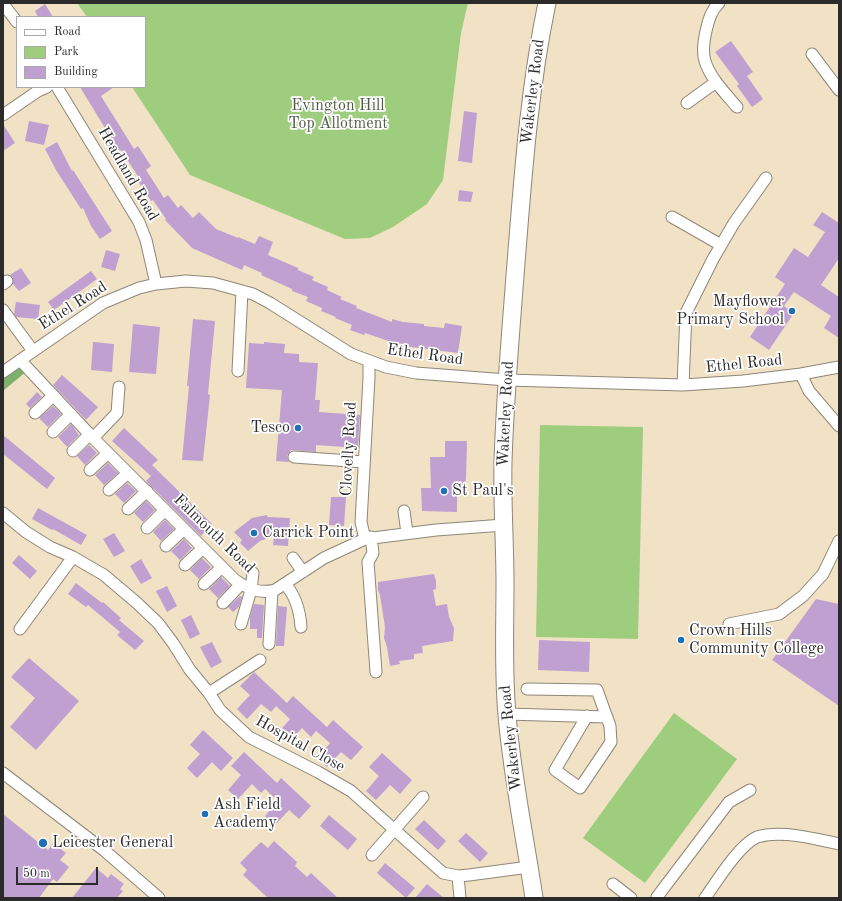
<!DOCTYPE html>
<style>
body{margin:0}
#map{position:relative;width:842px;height:901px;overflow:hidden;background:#f1e2c6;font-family:"Old Standard TT",serif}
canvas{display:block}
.frame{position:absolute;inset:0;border:4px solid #2b2b2b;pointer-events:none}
.legend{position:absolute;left:16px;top:16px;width:130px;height:72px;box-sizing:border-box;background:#fff;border:1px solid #aaa;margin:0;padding:5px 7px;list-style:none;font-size:12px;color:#2b2b2b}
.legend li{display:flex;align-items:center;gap:8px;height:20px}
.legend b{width:20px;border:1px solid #aaa}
.scale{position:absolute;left:16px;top:867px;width:82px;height:18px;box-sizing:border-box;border:2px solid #2b2b2b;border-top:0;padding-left:5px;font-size:12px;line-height:14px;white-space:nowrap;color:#2b2b2b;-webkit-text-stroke:3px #fff;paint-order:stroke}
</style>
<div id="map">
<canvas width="842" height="901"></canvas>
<div class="frame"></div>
<ul class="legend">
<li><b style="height:5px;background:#fff"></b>Road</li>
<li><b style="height:11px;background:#9ece7d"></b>Park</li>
<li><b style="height:11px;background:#bfa0d1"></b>Building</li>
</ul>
<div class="scale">50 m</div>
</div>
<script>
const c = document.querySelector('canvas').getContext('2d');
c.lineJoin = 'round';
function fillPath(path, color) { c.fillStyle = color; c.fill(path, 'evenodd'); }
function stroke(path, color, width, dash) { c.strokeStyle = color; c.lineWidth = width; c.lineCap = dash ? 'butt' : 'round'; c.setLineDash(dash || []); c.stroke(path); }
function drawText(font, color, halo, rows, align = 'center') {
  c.font = font + ' "Old Standard TT",serif'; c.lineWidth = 3.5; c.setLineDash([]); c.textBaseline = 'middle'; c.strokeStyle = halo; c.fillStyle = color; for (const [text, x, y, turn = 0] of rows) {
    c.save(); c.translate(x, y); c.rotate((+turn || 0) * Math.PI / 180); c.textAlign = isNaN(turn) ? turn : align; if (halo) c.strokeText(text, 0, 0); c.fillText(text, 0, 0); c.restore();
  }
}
const green = new Path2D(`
 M77,3H468L461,33L443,180L427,204L393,227L370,238L345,239L190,175L132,87H145V17H87Z
 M540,425L643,427L638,639L536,637Z
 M674,713L737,759L645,883L583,838Z`);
const forest = new Path2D(`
 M20,360L28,370L3,391V372Z`);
const building = new Path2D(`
 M45,4L53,17H38L35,11Z
 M731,41L753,72L747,76L763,99L752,107L737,86L739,84L715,52Z
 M80,87H114L101,96L134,149L138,146L151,166L146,170L164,198L168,195L178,208L181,205L193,218L199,212L216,229L238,238V237L255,244L259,236L273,242L268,255L298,268V270L314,277L312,280L328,287L327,290L342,297L340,299L357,306L356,308L392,322V319L403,322L424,324V326L444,328L445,323L462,326L458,353L403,346L365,333L364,335L350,330L352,325L335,318L336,317L321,311L322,308L306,301L308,297L292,291V289L261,275L262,273L244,265L242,270L192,248L165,220L166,219L153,200L151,201L139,183L141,181L121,150L120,151L108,133Z
 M464,111L477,113L472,163L458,161Z
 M29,121L49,125L44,145L25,141Z
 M3,124L15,143L3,151Z
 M57,142L72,171L73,170L112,231L100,239L91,226L83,208L81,209L56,170L45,149Z
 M459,190L473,192L471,202L458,201Z
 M822,212L839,223V258L821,285L839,297V338L824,328L831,316L794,292L784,306L794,313L769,350L750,337L785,284L775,277L794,248L808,257L825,232L813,225Z
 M106,250L120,254L115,271L101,267Z
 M21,268L31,283L19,291L13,284V277L10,275Z
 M91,271L97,279L54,310L48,302Z
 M16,302L40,305L38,319L16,317L14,314Z
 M193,319L215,321L208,394L210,395L203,461L182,460L189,386H187Z
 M133,324L160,327L156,374L129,372Z
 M93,342L114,344L112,372L91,370Z
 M264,342L285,344L284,353L299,354V362L318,363L315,400H320L319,412L360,415L358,448L316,445V452L291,450L287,456L289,462L276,461L282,390L246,388L249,343L264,344Z
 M62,375L98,407L86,420L53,385Z
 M37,392L42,397L30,408L26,404Z
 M53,406L61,414L48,427L39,418Z
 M71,424L79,435L67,447L58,437Z
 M124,428L158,460L152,465L212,524L201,536L146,481L151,476L112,441Z
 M3,435L55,478L47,489L3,454Z
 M445,441H467L466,479L464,488L457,487V512L422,511L421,488H431L430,457H445Z
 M89,445L97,453L85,465L77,456Z
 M108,463L118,473L104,485L95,475Z
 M127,483L136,491L124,503L115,494Z
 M331,497H346L344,526L329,525Z
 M146,501L155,510L143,522L134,513Z
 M38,508L87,535L81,545L53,529L52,530L32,519Z
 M267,515L268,517L290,518L288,546L273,545L274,536L260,541L248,551L240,543L242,540L234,532L252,518Z
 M165,520L174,529L161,541L153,532Z
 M114,533L125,551L114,557L103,539Z
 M184,539L192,548L180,560L171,551Z
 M19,555L37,571L30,579L12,563Z
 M202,558L211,567L199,579L190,570Z
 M141,559L152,578L141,584L130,566Z
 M434,574L436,581V589L433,590L436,606L447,604L449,617L454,628L453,641L422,646L423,653L414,654V659L399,661L400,664L390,666L387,647L384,638L385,627L380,595L378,590V582Z
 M221,577L230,586L218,598L209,589Z
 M76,583L102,603L103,602L121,618L119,620L144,641L135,650L117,635L120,632L88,605L86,607L68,594Z
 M167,586L177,606L167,612L156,591Z
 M240,596L242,597L239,607L233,612L228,607Z
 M816,599L839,604V706L772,660Z
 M254,604L264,605L262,638H257V629H250V617Z
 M278,606L287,607L284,646H276Z
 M191,615L200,634L190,639L181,620Z
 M539,640L590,642L589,672L538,670Z
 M212,642L222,662L211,668L200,647Z
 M29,658L79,701L36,750L10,727L35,698L11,677Z
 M254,672L287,703L293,696L327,727L333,720L363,747L351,760L341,752L327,767L317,758L330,743L316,731L311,737L302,728L288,743L277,734L290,719L276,706L271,712L261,704L247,719L237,709L250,695L240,686Z
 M203,730L233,758L221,771L212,762L197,778L187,768L200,754L190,745Z
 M244,752L277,783L281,778L311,806L299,819L289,810L275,825L265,816L278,801L265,789L261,793L252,784L238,799L228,790L241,775L231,766Z
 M382,753L412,780L400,794L390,785L376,800L366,791L379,776L369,767Z
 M3,814L48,850L53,843L66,853L60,860L69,867L57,882L53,879L39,898H3Z
 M329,815L357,839L348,850L320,826Z
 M424,820L446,841L438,850L415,829Z
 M466,833L488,853L480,862L458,841Z
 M274,841L297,862L295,866L307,877L311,873L338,898H268L243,875L247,870L240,863L261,842L268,848Z
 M385,863L415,888L406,898L377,873Z
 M96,868L108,878L111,874L124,884L120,889L123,891L117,898H72Z
 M427,884L444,898H415Z`);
const minor = new Path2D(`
 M719,3C711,10 708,21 706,31C704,40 702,52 705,61C710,78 726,94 737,107
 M3,4L17,22
 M812,54L839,90
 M57,87L139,222L146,240L156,284
 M687,103L716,82
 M3,115L38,91L47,87
 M672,217L721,245
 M3,284L7,281
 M3,310L33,351
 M20,360L93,438L235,580C248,589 260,594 275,590L324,558L365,539L436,530L504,525
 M238,371L242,291
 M3,372L103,303L139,288L156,284L186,281L213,283L253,294L270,303L351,354L386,367L416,373L507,380L683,385L743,381L801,374L839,367
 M801,374L809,391L839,426
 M683,385L686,313L713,259L734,223L766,178
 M35,413L53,396
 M53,432L71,414
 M93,438L117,413L119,387
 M73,451L90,434
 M294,457L364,462
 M90,470L108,453
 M109,490L128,473
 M128,509L147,491
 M404,511L407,533
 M3,513L26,532L50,547L73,557L104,575L137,603L158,623L173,643L190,670L209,693L220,710L249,737L318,772L351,791L443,873L458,876L469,875L529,867
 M147,528L165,510
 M371,537L373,553L368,562L376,672
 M365,539L361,522L369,378V362
 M166,546L184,529
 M293,558L303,572
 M185,565L203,548
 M204,584L222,567
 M285,584C295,595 300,612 301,627
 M223,603L241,584
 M241,624L251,590L253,573
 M729,624L779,614L803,596L823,574L839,541
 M20,629L73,557
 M269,644L272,591
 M527,689L597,690L610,726L611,742L580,788L555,770L587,716
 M209,693L260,660
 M507,714L607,717
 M3,773L105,851L159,898
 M372,855L423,797
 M458,876L460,898
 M613,884L631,898
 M659,898L657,897L729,802L750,790
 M705,898C717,881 739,845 757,837C759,836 763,836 766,835C791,832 815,839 839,844`);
const highway = new Path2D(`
 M534,898C525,837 512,776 507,715C503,671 505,628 505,584C505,543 502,502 503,462C505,395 511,329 516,263C523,176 529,89 547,3`);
const markers = [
 [792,311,4,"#1f6fb2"],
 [298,428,4,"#1f6fb2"],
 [444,491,4,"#1f6fb2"],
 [254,533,4,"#1f6fb2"],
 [681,640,4,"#1f6fb2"],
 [205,814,4,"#1f6fb2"],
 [43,843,5,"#1f6fb2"]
];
const streetNames = [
 ["Wakerley Road",533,92,-83],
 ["Headland Road",128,174,60],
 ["Ethel Road",73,306,-32],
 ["Ethel Road",425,355,8],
 ["Ethel Road",744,364,-6],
 ["Wakerley Road",506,414,-87],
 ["Clovelly Road",349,449,-87],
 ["Falmouth Road",214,534,44],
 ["Wakerley Road",511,738,-96],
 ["Hospital Close",300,744,29]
];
const parkNames = [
 ["Evington Hill",338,106],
 ["Top Allotment",338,124]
];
const poiNames = [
 ["Mayflower",784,302,"right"],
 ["Primary School",784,320,"right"],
 ["Tesco",290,428,"right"],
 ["St Paul's",452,491],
 ["Carrick Point",262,533],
 ["Crown Hills",689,631],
 ["Community College",689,649],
 ["Ash Field",213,805],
 ["Academy",213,823],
 ["Leicester General",52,843]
];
fillPath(green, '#9ece7d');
fillPath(forest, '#7eb16c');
fillPath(building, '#bfa0d1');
stroke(minor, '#8e8678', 13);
stroke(highway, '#8e8678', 19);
stroke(minor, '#fff', 11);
stroke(highway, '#fff', 17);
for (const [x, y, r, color] of markers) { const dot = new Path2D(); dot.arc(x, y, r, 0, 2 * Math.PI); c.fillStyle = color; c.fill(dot); stroke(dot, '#fff', 1.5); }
drawText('16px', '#2b2b2b', '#fff', streetNames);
drawText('16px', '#4e5c44', '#fff', parkNames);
drawText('16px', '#2b2b2b', '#fff', poiNames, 'left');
</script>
